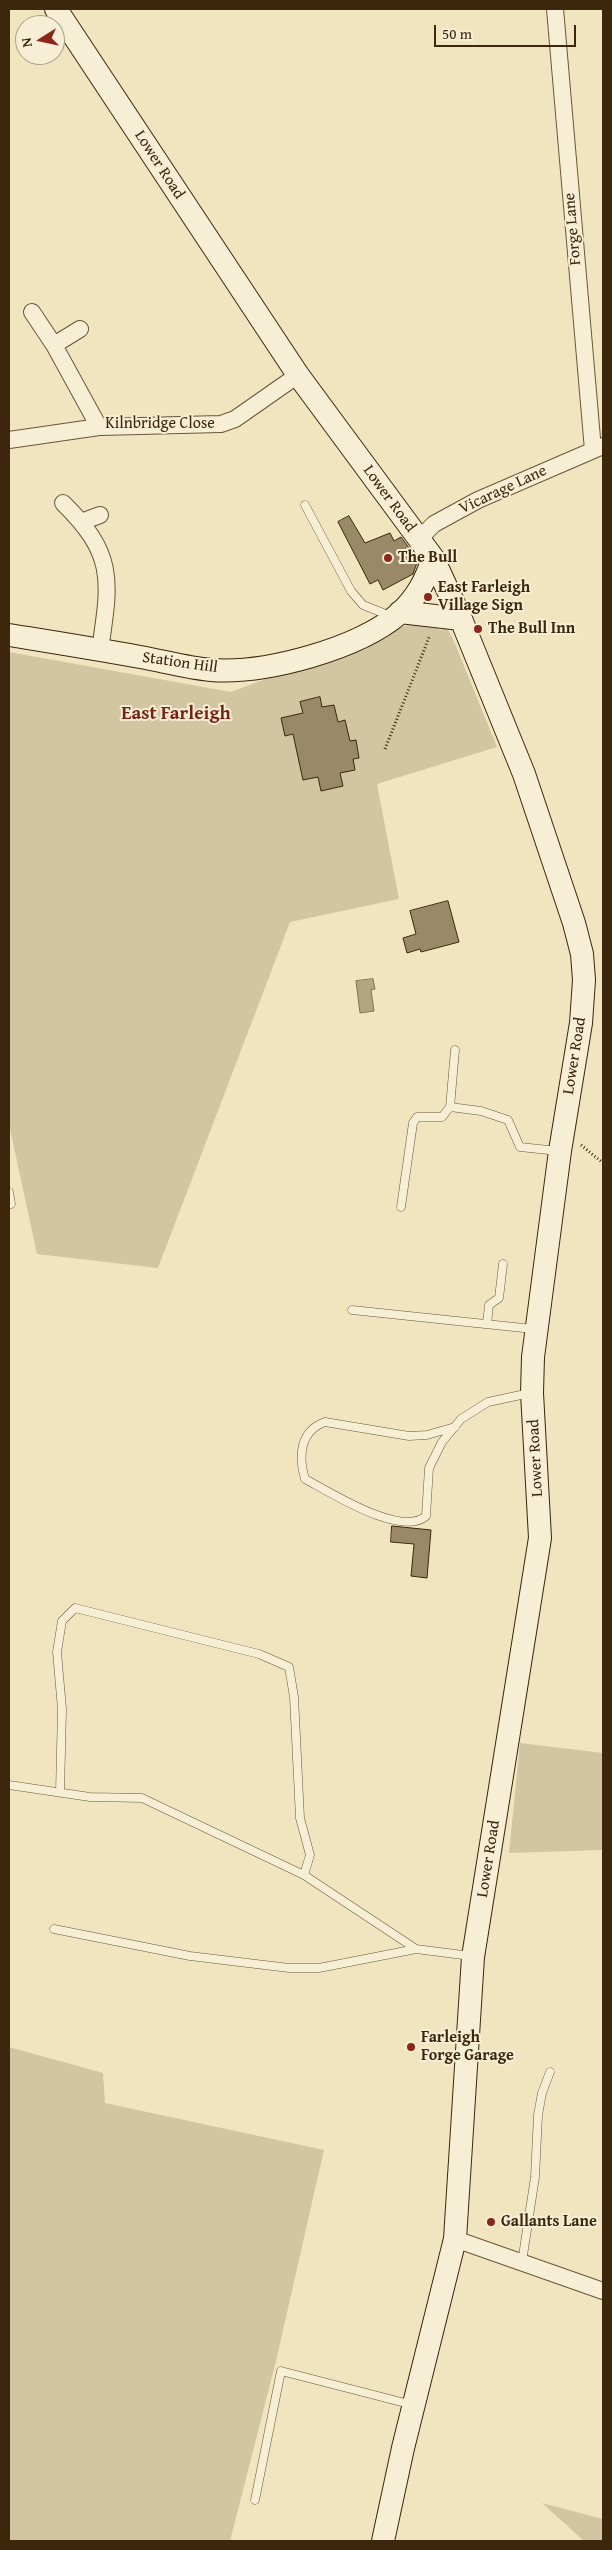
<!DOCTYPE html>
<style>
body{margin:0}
#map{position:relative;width:612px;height:2550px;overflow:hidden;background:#f1e5bf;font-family:"Gentium Book Plus",serif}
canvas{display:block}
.frame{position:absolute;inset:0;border:10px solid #3c260c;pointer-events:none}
.north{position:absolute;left:15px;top:15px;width:50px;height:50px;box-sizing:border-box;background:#f6eed5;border:1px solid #ac9e85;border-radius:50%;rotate:260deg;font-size:14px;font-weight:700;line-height:20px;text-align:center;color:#3c260c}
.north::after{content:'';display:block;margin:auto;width:18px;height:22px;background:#8f2418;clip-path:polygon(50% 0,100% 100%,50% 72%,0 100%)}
.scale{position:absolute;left:434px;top:25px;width:142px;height:22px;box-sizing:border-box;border:2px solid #3c260c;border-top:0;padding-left:6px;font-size:15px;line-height:18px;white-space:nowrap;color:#3c260c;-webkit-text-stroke:4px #f6eed5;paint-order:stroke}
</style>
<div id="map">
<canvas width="612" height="2550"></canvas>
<div class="frame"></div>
<div class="north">N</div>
<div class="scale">50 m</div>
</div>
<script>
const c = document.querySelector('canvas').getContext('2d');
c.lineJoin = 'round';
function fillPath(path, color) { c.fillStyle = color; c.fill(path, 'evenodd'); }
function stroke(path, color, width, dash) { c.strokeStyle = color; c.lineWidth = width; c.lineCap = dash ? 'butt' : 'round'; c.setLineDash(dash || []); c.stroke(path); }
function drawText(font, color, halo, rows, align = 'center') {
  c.font = font + ' "Gentium Book Plus",serif'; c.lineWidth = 4; c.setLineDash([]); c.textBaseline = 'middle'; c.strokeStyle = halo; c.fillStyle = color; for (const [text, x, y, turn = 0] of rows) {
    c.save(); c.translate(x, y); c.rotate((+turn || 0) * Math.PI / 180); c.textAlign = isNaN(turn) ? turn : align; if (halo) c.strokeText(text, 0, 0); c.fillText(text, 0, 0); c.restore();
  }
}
const green = new Path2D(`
 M424,619L440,630L447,628L453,639L497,747L377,784L399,899L290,922L158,1268L37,1254L9,1124V652L231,692Z
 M520,1743L603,1753V1850L509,1853Z
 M9,2047L103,2073L105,2103L324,2150L276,2361L230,2541H9Z
 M542,2503L603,2519V2541H584Z`);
const water = new Path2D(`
 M373,979L375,989L371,990L374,1011L360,1013L356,981Z`);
const building = new Path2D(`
 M349,516L365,543L390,533L394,541L401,537L418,560L413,574L383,590L378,580L370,584L338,522Z
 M320,697L322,707L334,705L338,722L345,720L350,741L356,740L359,758L353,759L355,770L340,773L343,786L321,791L318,777L303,780L293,734L285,736L281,718L303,713L300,702Z
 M448,901L459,942L421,952L420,949L407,953L403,938L416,934L410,911Z
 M392,1526L431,1530L427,1578L411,1576L414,1544L391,1542Z`);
const path = new Path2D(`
 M385,749L430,635
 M581,1145L603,1163`);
const lane = new Path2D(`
 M305,505L351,591L363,605L383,613L387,619
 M455,1050L450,1107L481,1111L508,1120L520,1147L558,1151
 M9,1192L11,1204
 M401,1207L413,1123L417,1117H442L450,1107
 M352,1310L533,1329
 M487,1324L489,1305L499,1298L503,1264
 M455,1427L427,1435L409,1436L325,1422C300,1431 298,1456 305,1479C330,1492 401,1538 426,1516L429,1468L442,1442L461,1419L488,1402L530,1393
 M9,1785L90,1797L142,1798L304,1875L416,1949
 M60,1792L62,1709L57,1652L62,1621L75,1608L259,1654L289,1667L294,1697L300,1818L310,1855L304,1875
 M54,1929L190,1956L289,1968H319L416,1949L471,1956
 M522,2262L535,2177L538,2115L542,2093L550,2072
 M255,2500L281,2371L413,2405`);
const street = new Path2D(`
 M555,9L593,450
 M32,312L54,345L99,427L221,424L235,419L298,375
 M54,345L80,329
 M9,440L99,427
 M63,503C116,555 110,581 100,650
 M81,522L100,515
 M419,539L434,524L478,500L603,446
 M455,2239L603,2291`);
const secondary = new Path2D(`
 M56,9L298,375L433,558L461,619L524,774L574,923L582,954L584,980L581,1023L560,1151L533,1357L532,1393L540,1538L473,1957L455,2239L403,2448L383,2541
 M400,612L461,619
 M9,635C52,642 96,649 140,657C163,661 187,668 211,670C266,674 358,649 400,613C417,597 426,580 433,558`);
const markers = [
 [388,558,5,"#8f2418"],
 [428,597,5,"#8f2418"],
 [478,629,5,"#8f2418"],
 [411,2047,5,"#8f2418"],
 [491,2222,5,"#8f2418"]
];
const streetNames = [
 ["Lower Road",159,165,57],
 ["Forge Lane",573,229,-95],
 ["Kilnbridge Close",160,424],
 ["Vicarage Lane",503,490,-25],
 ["Lower Road",389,499,54],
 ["Station Hill",180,663,8],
 ["Lower Road",575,1056,-81],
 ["Lower Road",536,1458,-93],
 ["Lower Road",489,1859,-81]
];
const poiNames = [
 ["The Bull",398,558],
 ["East Farleigh",438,588],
 ["Village Sign",438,606],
 ["The Bull Inn",488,629],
 ["Farleigh",421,2038],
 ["Forge Garage",421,2056],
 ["Gallants Lane",501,2222]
];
const quarterNames = [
 ["East Farleigh",176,714]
];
fillPath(green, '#d2c5a1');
fillPath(water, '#b3a482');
stroke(water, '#837253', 1);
fillPath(building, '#9a8969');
stroke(building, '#3c260c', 1);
stroke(lane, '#695639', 9);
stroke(street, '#695639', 18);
stroke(secondary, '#3c260c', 24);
stroke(path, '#3c260c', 3, [1, 2.5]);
stroke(lane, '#f6eed5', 8);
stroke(street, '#f6eed5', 16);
stroke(secondary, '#f6eed5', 22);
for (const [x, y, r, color] of markers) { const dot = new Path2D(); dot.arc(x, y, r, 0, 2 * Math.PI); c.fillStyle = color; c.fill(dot); stroke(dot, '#f6eed5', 2); }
drawText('16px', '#3c260c', '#f6eed5', streetNames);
drawText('bold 16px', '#3c260c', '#f6eed5', poiNames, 'left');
drawText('bold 19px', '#7a1f14', '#f6eed5', quarterNames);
</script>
